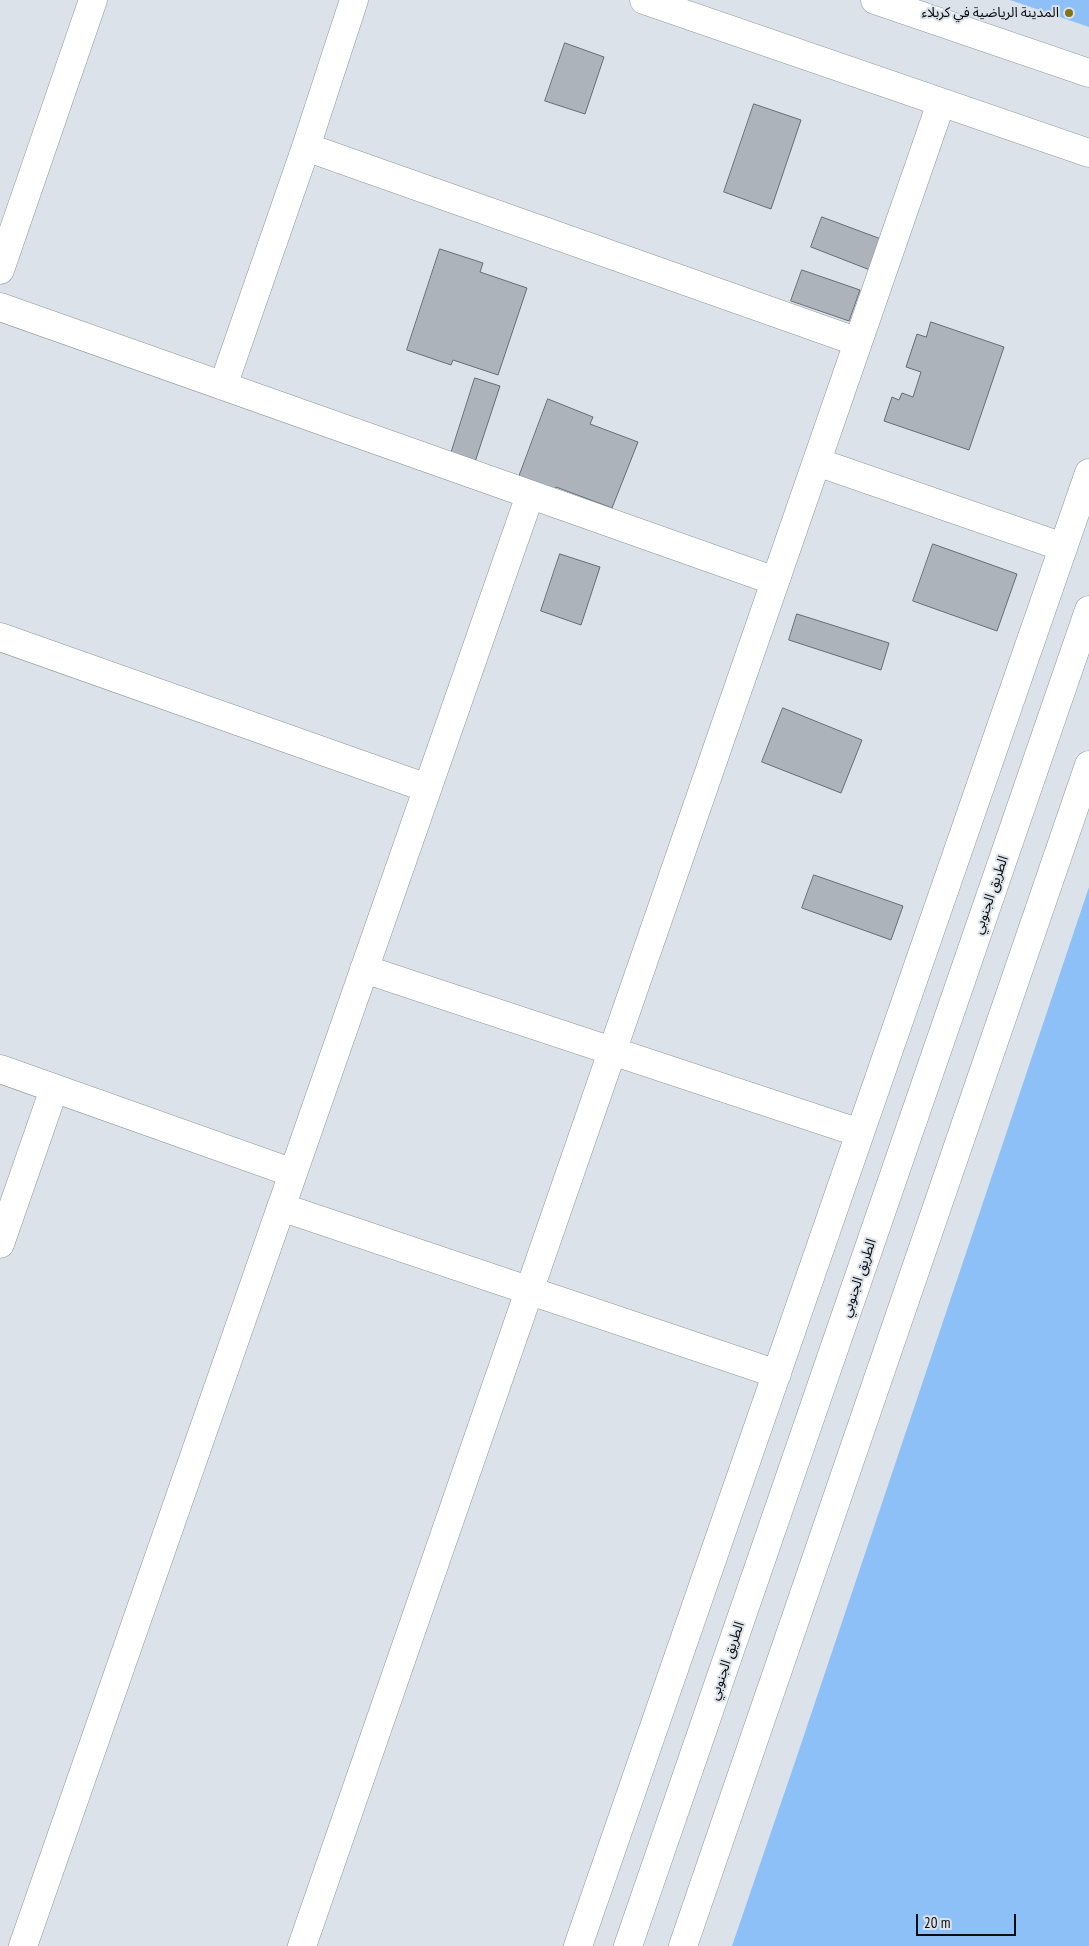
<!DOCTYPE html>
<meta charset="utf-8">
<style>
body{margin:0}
#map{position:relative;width:1089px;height:1946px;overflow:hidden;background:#dbe2ea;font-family:"PT Sans Narrow",sans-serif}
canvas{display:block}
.scale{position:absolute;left:916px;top:1914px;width:100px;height:22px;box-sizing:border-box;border:2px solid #0a0d0f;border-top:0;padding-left:6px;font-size:15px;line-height:18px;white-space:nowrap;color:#0a0d0f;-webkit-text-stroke:4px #dbe2ea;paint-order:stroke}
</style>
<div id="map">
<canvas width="1089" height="1946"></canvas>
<div class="scale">20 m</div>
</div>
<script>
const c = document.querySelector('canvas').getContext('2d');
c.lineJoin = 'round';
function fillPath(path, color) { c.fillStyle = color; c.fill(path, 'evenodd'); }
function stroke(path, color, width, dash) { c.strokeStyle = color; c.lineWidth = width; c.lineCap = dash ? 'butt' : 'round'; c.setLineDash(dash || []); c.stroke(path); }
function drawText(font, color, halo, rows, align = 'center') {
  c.font = font + ' "PT Sans Narrow","Noto Sans Arabic",sans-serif'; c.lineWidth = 4; c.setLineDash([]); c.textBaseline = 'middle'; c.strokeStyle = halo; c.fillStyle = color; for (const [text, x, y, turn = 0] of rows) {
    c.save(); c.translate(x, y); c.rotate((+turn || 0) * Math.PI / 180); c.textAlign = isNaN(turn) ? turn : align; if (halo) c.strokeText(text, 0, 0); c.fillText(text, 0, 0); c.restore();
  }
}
const green = new Path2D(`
 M1010,0H1089V27Z
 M1089,887V1946H732L795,1762Z`);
const building = new Path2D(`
 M565,43L604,57L585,114L545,101Z
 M754,104L801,120L771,209L724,192Z
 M822,217L881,239L870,270L811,247Z
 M440,249L483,263L480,272L527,288L498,375L453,360L451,365L407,350Z
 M802,270L860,290L849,321L791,301Z
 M931,322L1004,347L969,450L884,421L892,397L899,400L902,393L913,397L921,372L906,367L917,334L926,337Z
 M475,378L500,386L473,468L449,460Z
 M548,399L593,417L590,424L638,442L612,508L556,487L551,498L516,485Z
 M933,544L1017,574L997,631L913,601Z
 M560,554L600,567L581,625L541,611Z
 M797,614L889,643L881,670L789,640Z
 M783,708L862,740L841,793L762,762Z
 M814,875L903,906L891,940L802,908Z`);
const minor = new Path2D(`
 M644,0L1089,153
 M875,0L1089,73
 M306,147L858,342
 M0,270L93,0
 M0,307L775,581
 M223,386L306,147L354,0
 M817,462L1063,547
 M0,637L427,788
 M364,969L860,1133
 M0,1069L293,1173
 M281,1207L777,1374
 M0,1244L54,1089
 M23,1946L530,495
 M302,1946L941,103
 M578,1946L1089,473`);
const major = new Path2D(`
 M628,1946L1089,610
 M683,1946L1089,765`);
const markers = [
 [1069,13,5,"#827416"]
];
const poiNames = [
 ["المدينة الرياضية في كربلاء",1059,13]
];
const streetNames = [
 ["الطريق الجنوبي",991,895,-71],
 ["الطريق الجنوبي",859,1278,-71],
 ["الطريق الجنوبي",727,1661,-71]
];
fillPath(green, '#8dc0f6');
fillPath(building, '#adb3bb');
stroke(building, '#666c73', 1);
stroke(minor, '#90969d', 29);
stroke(major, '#90969d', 29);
stroke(minor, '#fff', 28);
stroke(major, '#fff', 28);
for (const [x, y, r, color] of markers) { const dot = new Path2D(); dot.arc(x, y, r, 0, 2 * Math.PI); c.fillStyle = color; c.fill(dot); stroke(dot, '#dbe2ea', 2); }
drawText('14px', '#0a0d0f', '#dbe2ea', poiNames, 'right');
drawText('14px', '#0a0d0f', '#dbe2ea', streetNames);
</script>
